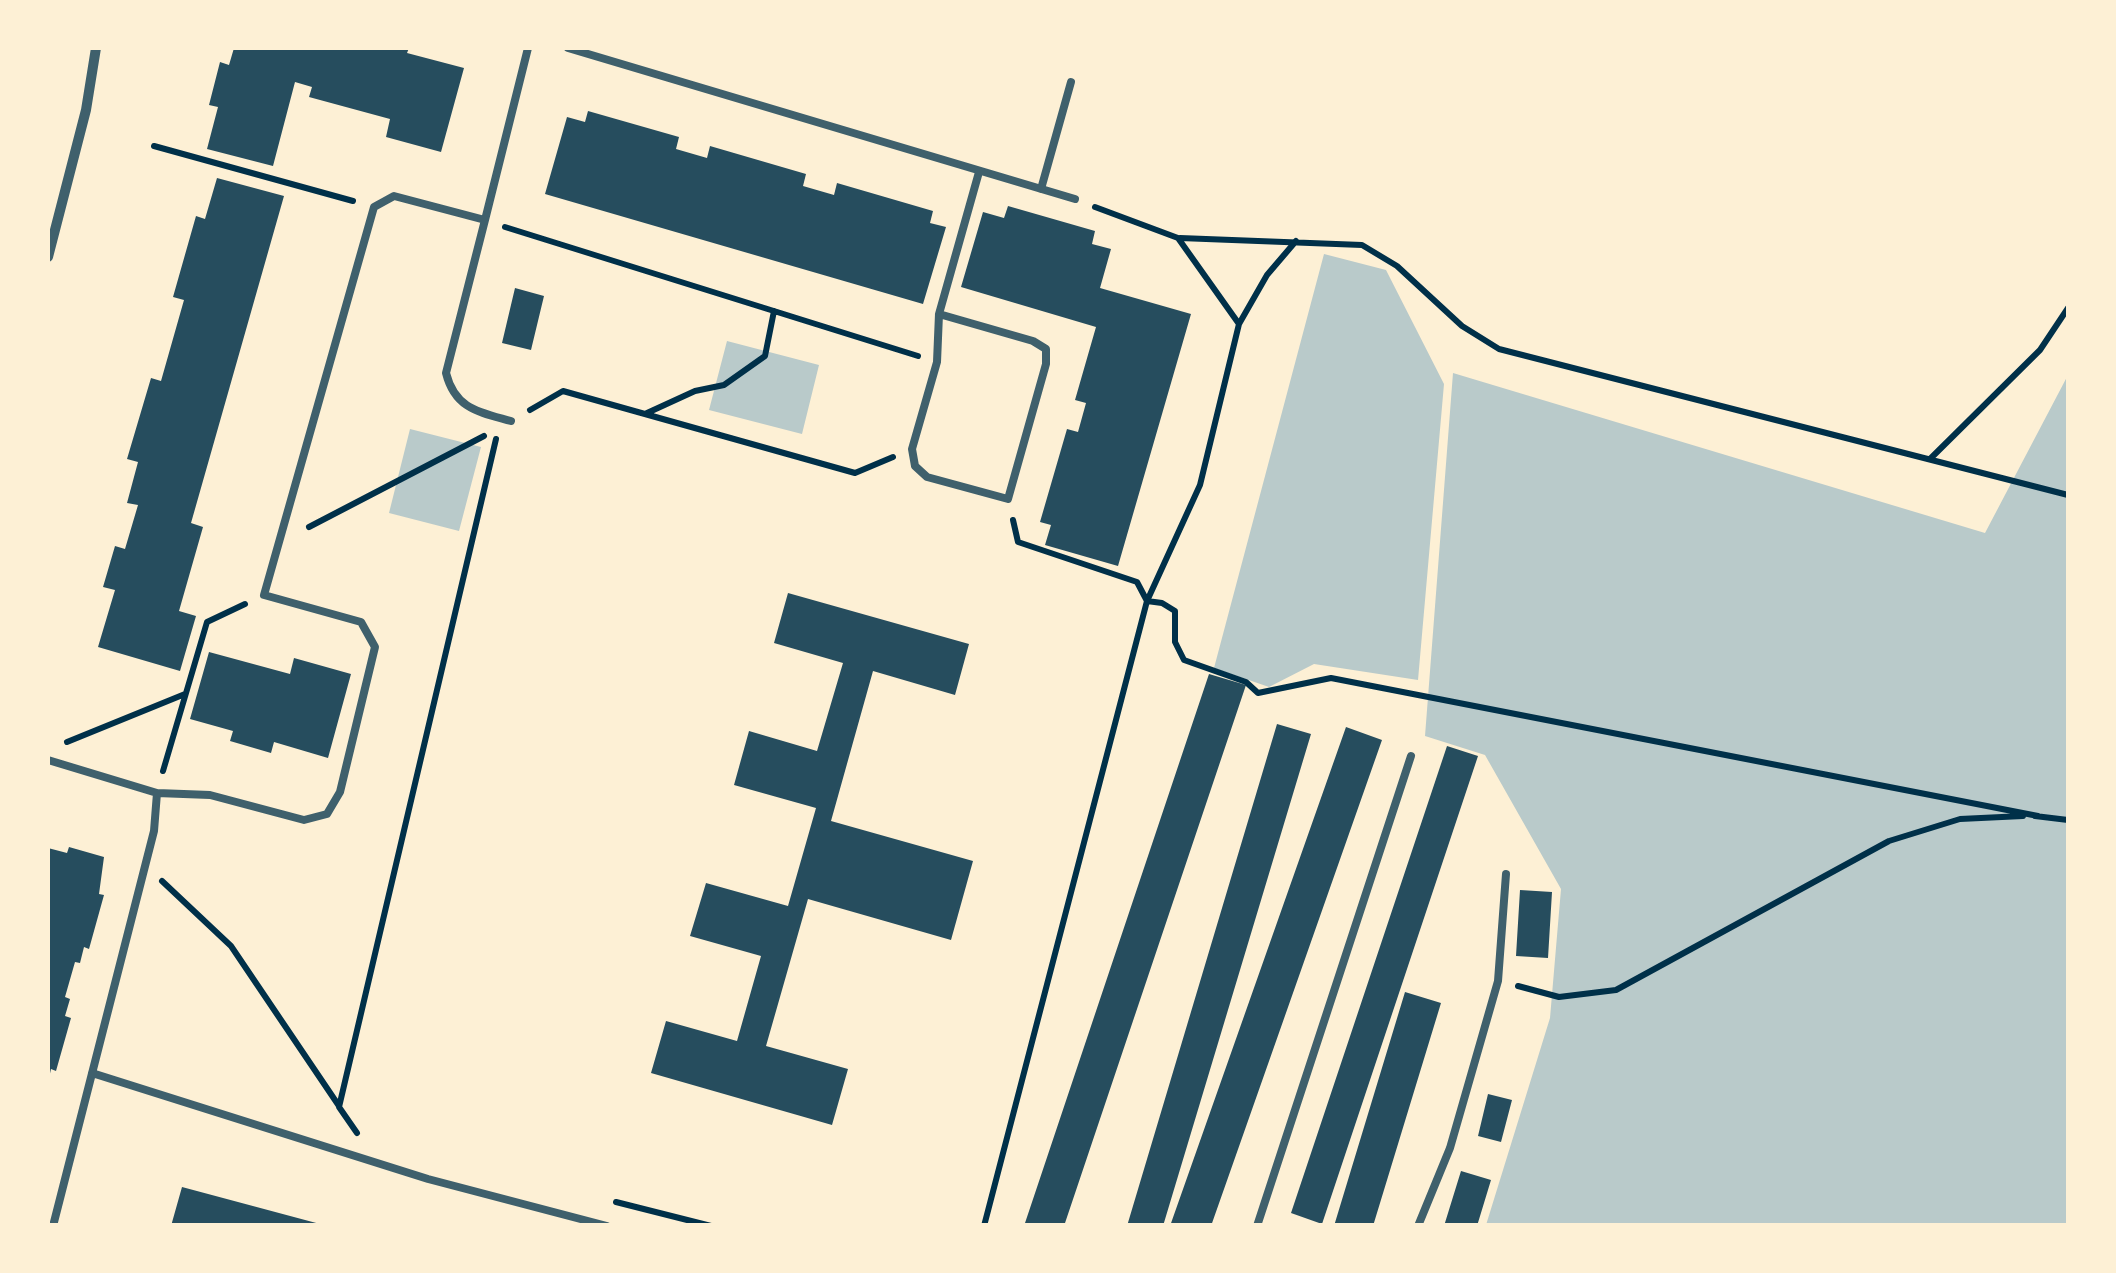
<!DOCTYPE html>
<style>
body{margin:0}
#map{position:relative;width:2116px;height:1273px;overflow:hidden;background:#fdf0d5;font-family:Inter,sans-serif}
canvas{display:block}
.frame{position:absolute;inset:0;border:50px solid #fdf0d5;pointer-events:none}
</style>
<div id="map">
<canvas width="2116" height="1273"></canvas>
<div class="frame"></div>
</div>
<script>
const c = document.querySelector('canvas').getContext('2d');
c.lineJoin = 'round';
function fillPath(path, color) { c.fillStyle = color; c.fill(path, 'evenodd'); }
function stroke(path, color, width, dash) { c.strokeStyle = color; c.lineWidth = width; c.lineCap = dash ? 'butt' : 'round'; c.setLineDash(dash || []); c.stroke(path); }
const green = new Path2D(`
 M1324,254L1386,270L1444,384L1418,680L1314,664L1269,687L1214,668Z
 M727,341L819,365L802,434L709,410Z
 M1453,373L1985,533L2068,375V1225H1486L1550,1018L1561,889L1485,755L1425,736Z
 M410,429L481,447L459,531L389,513Z`);
const building = new Path2D(`
 M234,48H409L407,53L464,68L441,152L386,137L390,119L309,97L312,87L295,82L273,166L207,149L218,107L209,105L220,62L229,65Z
 M588,111L679,137L676,149L707,158L710,146L806,174L803,186L834,195L837,183L933,211L930,223L946,227L923,304L545,194L567,117L585,122Z
 M217,178L284,196L191,523L203,527L179,611L196,616L180,671L98,647L115,590L103,587L115,546L125,549L138,505L127,503L138,462L127,459L151,378L161,381L184,300L173,297L196,216L205,219Z
 M1008,206L1095,231L1092,244L1111,249L1100,288L1191,314L1118,566L1045,545L1051,525L1040,522L1067,429L1078,432L1086,403L1075,400L1096,327L961,287L983,212L1004,218Z
 M515,288L544,296L531,350L502,343Z
 M788,593L969,644L955,695L873,671L831,821L973,861L951,940L808,899L766,1046L848,1069L832,1125L651,1073L666,1021L737,1041L761,956L690,936L706,883L788,906L816,808L734,785L749,731L817,751L843,663L774,643Z
 M209,652L290,674L294,658L351,674L328,758L274,742L271,753L230,741L233,731L190,719Z
 M1209,674L1246,685L1064,1226H1024Z
 M1277,724L1311,734L1163,1226H1127Z
 M1346,727L1382,740L1211,1226H1170Z
 M1447,746L1478,756L1322,1224L1291,1213Z
 M69,847L104,857L99,894L104,895L89,949L84,947L80,963L75,962L65,997L70,999L65,1016L71,1018L56,1071L51,1069L49,1078L48,848L67,853Z
 M1520,890L1552,892L1548,958L1516,956Z
 M1405,992L1441,1003L1373,1226H1334Z
 M1488,1094L1512,1100L1501,1142L1478,1136Z
 M1461,1171L1491,1180L1477,1226H1444Z
 M182,1187L320,1224L319,1226H171Z`);
const path = new Path2D(`
 M154,146L353,201
 M1095,207L1178,238L1239,324L1200,485L1147,601L1162,603L1175,611V642L1184,660L1246,682L1258,693L1331,678L2038,816
 M505,227L918,356
 M1180,238L1362,245L1397,266L1462,326L1499,349L2068,495
 M1239,324L1267,275L1296,241
 M530,410L563,391L855,473L893,457
 M647,413L695,391L724,385L765,356L774,311
 M1931,458L2040,350L2068,308
 M309,527L484,436
 M67,742L185,694
 M163,771L207,622L245,604
 M2035,816L2068,820
 M162,881L231,946L339,1106
 M1518,986L1559,997L1616,990L1889,841L1960,819L2023,816
 M357,1133L339,1107L496,439
 M616,1202L711,1226
 M984,1226L1147,601L1137,582L1018,542L1013,520`);
const service = new Path2D(`
 M568,48L1075,199
 M1041,189L1071,82
 M485,220L446,373C455,409 479,412 511,421
 M939,314L1033,341L1046,349V364L1008,499L927,477L915,466L912,449L937,362L939,314L979,172
 M48,760L157,793L154,831L53,1226
 M157,793L210,795L304,820L327,814L340,792L375,647L361,622L264,595L374,207L394,196L485,220L528,48
 M92,1073L428,1179L607,1226
 M1257,1226L1411,756
 M1418,1226L1450,1148L1498,981L1506,874`);
const minor = new Path2D(`
 M48,257L86,110L96,48`);
fillPath(green, '#b9caca');
fillPath(building, '#264d5e');
stroke(path, '#003049', 6);
stroke(service, '#3f606c', 8);
stroke(minor, '#3f606c', 10);
</script>
